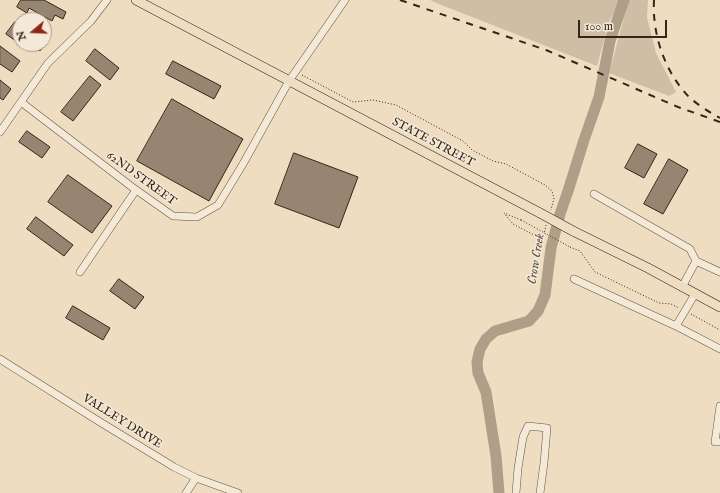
<!DOCTYPE html>
<style>
body{margin:0}
#map{position:relative;width:720px;height:493px;overflow:hidden;background:#eeddc1;font-family:"IM FELL English",serif}
canvas{display:block}
.north{position:absolute;left:12px;top:12px;width:40px;height:40px;box-sizing:border-box;background:#f4e9d7;border:1px solid #a79b8b;border-radius:50%;rotate:251deg;font-size:11px;font-weight:700;line-height:16px;text-align:center;color:#34251a}
.north::after{content:'';display:block;margin:auto;width:14px;height:18px;background:#8f2418;clip-path:polygon(50% 0,100% 100%,50% 72%,0 100%)}
.scale{position:absolute;left:578px;top:20px;width:89px;height:18px;box-sizing:border-box;border:2px solid #34251a;border-top:0;padding-left:5px;font-size:12px;line-height:14px;white-space:nowrap;color:#34251a;-webkit-text-stroke:3px #f4e9d7;paint-order:stroke}
</style>
<div id="map">
<canvas width="720" height="493"></canvas>
<div class="north">N</div>
<div class="scale">100 m</div>
</div>
<script>
const c = document.querySelector('canvas').getContext('2d');
c.lineJoin = 'round';
function fillPath(path, color) { c.fillStyle = color; c.fill(path, 'evenodd'); }
function stroke(path, color, width, dash) { c.strokeStyle = color; c.lineWidth = width; c.lineCap = dash ? 'butt' : 'round'; c.setLineDash(dash || []); c.stroke(path); }
function drawText(font, color, halo, rows, align = 'center') {
  c.font = font + ' "IM FELL English",serif'; c.lineWidth = 3; c.setLineDash([]); c.textBaseline = 'middle'; c.strokeStyle = halo; c.fillStyle = color; for (const [text, x, y, turn = 0] of rows) {
    c.save(); c.translate(x, y); c.rotate((+turn || 0) * Math.PI / 180); c.textAlign = isNaN(turn) ? turn : align; if (halo) c.strokeText(text, 0, 0); c.fillText(text, 0, 0); c.restore();
  }
}
const green = new Path2D(`
 M430,0H619L617,6L609,22L597,66L439,4Z
 M629,0H648L647,17L656,53L676,92L669,96L609,73Z`);
const river = new Path2D(`
 M499,493L496,456L486,392L478,373L477,362L480,349L486,339L495,331L529,321L538,311L545,295L551,248L560,214L568,191L584,140L599,97L610,41L624,0`);
const building = new Path2D(`
 M21,0H44L66,12L63,19L55,15L52,21L29,8L27,13L17,7Z
 M15,22L20,26V44L6,34Z
 M20,44H45L40,51L34,46L30,51Z
 M0,46L20,61L12,72L0,64Z
 M95,49L119,68L110,80L86,61Z
 M173,61L221,86L214,99L166,74Z
 M90,76L101,85L73,121L61,112Z
 M0,80L11,89L3,100L0,98Z
 M172,99L243,139L209,201L137,161Z
 M27,131L50,147L42,158L19,142Z
 M638,144L657,154L644,178L625,168Z
 M294,153L358,177L339,228L275,204Z
 M669,159L688,170L663,214L644,204Z
 M68,175L112,206L92,233L48,202Z
 M36,217L73,245L64,256L27,229Z
 M119,279L144,297L135,309L110,291Z
 M73,306L110,328L103,340L66,318Z`);
const path = new Path2D(`
 M302,75L353,102L373,100L396,105L463,141L472,150L493,161L506,164L545,185L552,191L554,198L551,210
 M521,220L504,213L513,224L532,234L538,236L544,234L546,225
 M570,247L580,251L595,272L659,303L671,304L679,308
 M691,314L720,330`);
const minor = new Path2D(`
 M21,102L132,187L173,216L197,217L218,205L243,164L289,81L345,0
 M0,132L48,63L91,21L107,0
 M594,194L690,249L696,261L682,287
 M696,261L720,272
 M80,272L136,190
 M574,279L676,326
 M695,294L676,326L720,349
 M0,359L100,422L174,467L196,478L238,493
 M720,406L715,442H720
 M186,493L196,478
 M516,493L518,468L523,437L528,426L547,428L544,463L540,493`);
const major = new Path2D(`
 M136,0L540,213
 M573,231L648,268L720,307`);
const rail = new Path2D(`
 M400,0L546,50L678,107L720,122
 M654,0C652,35 665,72 689,97C698,105 709,112 720,118`);
const pathBridge = new Path2D(`
 M521,220L570,247`);
const majorBridge = new Path2D(`
 M540,213L573,231`);
const streetNames = [
 ["STATE STREET",433,143,28],
 ["62ND STREET",141,179,36],
 ["VALLEY DRIVE",122,422,32]
];
const waterNames = [
 ["Crow Creek",537,259,-81]
];
fillPath(green, '#cebea5');
stroke(river, '#af9e88', 11);
fillPath(building, '#958571');
stroke(building, '#34251a', 1);
stroke(minor, '#625344', 8);
stroke(major, '#34251a', 10);
stroke(path, '#34251a', 1, [1, 2]);
stroke(minor, '#f4e9d7', 7);
stroke(major, '#eeddc1', 9);
stroke(rail, '#34251a', 2, [7, 7]);
stroke(majorBridge, '#34251a', 10, []);
stroke(pathBridge, '#34251a', 1, [1, 2]);
stroke(majorBridge, '#eeddc1', 9);
drawText('12px', '#34251a', '#f4e9d7', streetNames);
drawText('italic 13px', '#5f4f40', '#f4e9d7', waterNames);
</script>
